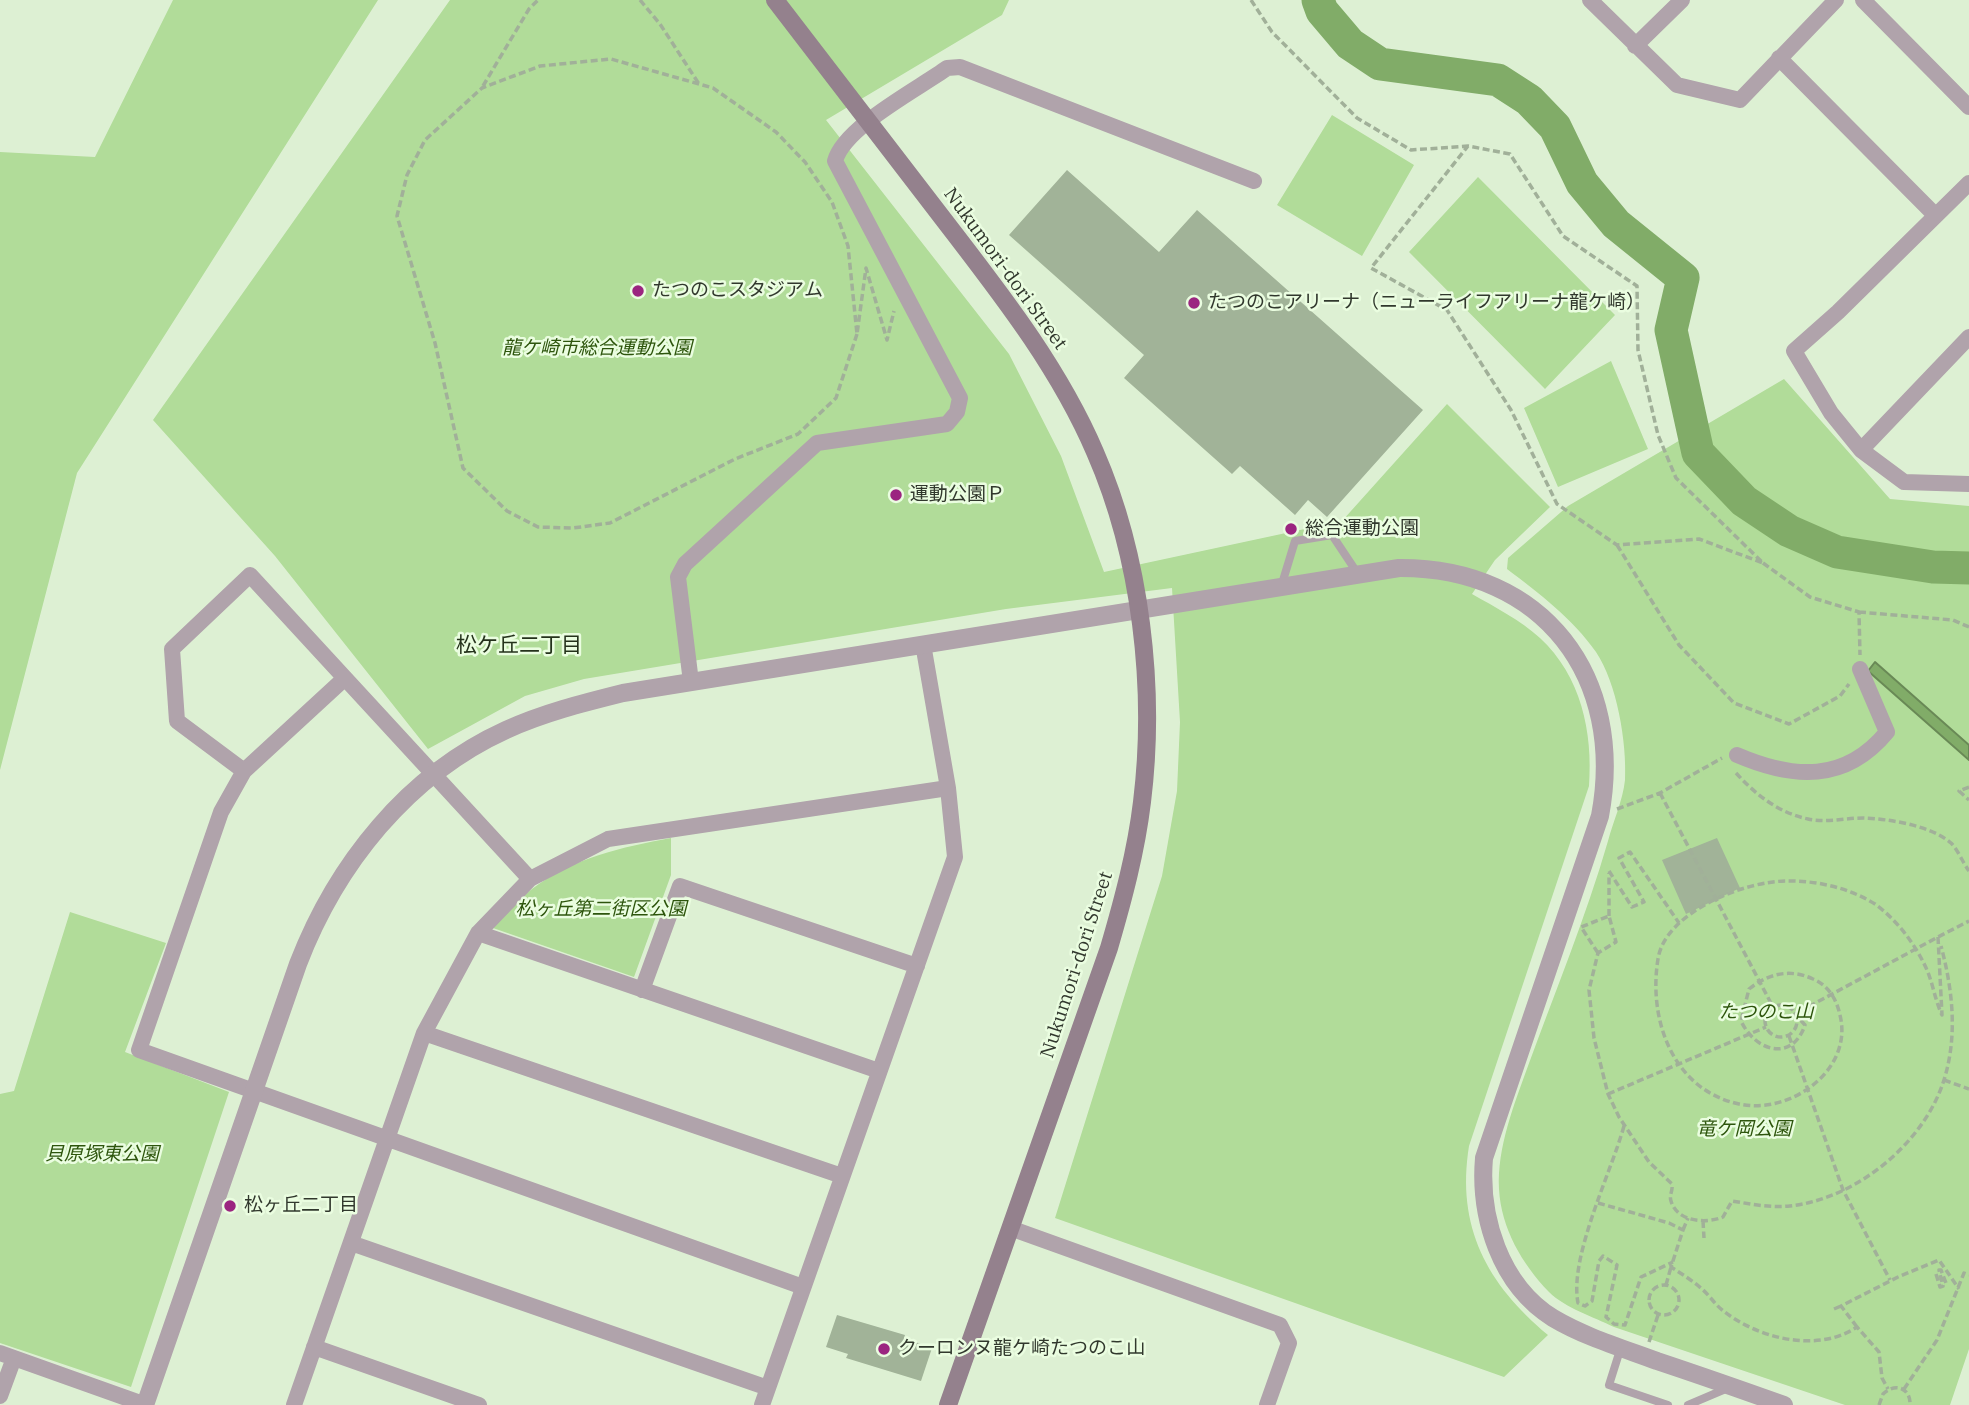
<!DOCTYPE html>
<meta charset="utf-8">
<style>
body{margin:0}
canvas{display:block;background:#ddf0d3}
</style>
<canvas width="1969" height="1405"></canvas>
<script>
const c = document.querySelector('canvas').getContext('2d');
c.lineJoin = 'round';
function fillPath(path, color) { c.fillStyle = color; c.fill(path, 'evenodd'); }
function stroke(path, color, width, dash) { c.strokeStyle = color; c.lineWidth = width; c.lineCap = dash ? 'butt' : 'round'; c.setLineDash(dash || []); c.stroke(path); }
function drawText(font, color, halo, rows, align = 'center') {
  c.font = font + ' "IBM Plex Serif","Noto Sans JP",serif'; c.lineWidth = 5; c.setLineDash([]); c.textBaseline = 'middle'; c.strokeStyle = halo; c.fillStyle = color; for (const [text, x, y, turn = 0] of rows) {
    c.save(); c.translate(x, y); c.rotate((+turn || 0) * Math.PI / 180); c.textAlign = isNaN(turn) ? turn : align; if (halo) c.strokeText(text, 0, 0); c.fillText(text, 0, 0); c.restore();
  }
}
const green = new Path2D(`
 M173,0H378L77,473L0,770V152L95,157Z
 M450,0H1009L1002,15L826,120L1009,354L1061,456L1104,572L1342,521L1447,404L1550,507L1495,560L1472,594C1495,607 1520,620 1540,638C1581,676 1593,732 1589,786L1469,1146C1456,1227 1487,1284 1548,1335L1504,1377L1055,1218L1162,876L1177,791L1180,722L1172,588L1006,609L584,679L525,696L428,749L275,556L153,420Z
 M1332,115L1414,165L1362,256L1277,205Z
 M1478,177L1615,315L1545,389L1409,252Z
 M1611,361L1648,449L1558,487L1524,408Z
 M1784,379L1890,499L1969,506V1349L1950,1405H1845L1614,1327C1594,1317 1565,1308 1549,1292C1522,1264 1501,1228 1499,1189C1497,1147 1514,1105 1528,1066C1555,992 1586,917 1608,841C1613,822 1623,800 1625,780C1627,743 1617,683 1596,652C1572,618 1540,594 1507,569L1508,558L1568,506Z
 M671,838V875L634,977L493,928C506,915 518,900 532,889C573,858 622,847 671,838Z
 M70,912L166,943L125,1052L229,1092L131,1387L0,1343V1094L14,1091Z`);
const water = new Path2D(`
 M1875,662L1969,745V760L1868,671Z`);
const river = new Path2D(`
 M1318,0L1322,11L1350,44L1380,64L1498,80L1529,100L1555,127L1582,183L1616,224L1683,278L1671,330L1698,453L1744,501L1789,531L1837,552L1933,567L1969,568`);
const building = new Path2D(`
 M1067,170L1159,252L1197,210L1423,410L1327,517L1308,500L1295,515L1240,466L1232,474L1124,378L1144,355L1009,235Z
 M1717,838L1740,888L1686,914L1662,860Z
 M837,1315L905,1335L904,1338L932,1348L921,1381L846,1358L848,1354L826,1347Z`);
const path = new Path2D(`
 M640,0L660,24L699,84
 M1251,0L1272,32L1357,118L1411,150L1468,146L1510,154L1563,236L1637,286L1638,350L1658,435L1676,478L1763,563L1699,539L1617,545L1557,504L1511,410L1447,310L1371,268L1468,146
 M483,86L529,9L538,0
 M857,334L836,398L798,434L735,459L610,523L573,528L538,527L507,511L463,468L435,343L397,216L407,175L425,140L482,88L540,66L611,59L713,88L776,132L805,162L832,202L848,246L857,334L866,268L887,340L894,311
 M1617,545L1679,645L1734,703L1789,724L1840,696L1849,684
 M1763,563L1810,597L1859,612L1860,655
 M1859,612L1953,620L1969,627
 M1736,773C1756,795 1779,813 1808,819C1827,823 1844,818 1863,818C1889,819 1930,825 1951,843C1958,850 1963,863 1969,871
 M1969,787L1959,791L1969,800
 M1660,793L1773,1007
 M1617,809L1660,793L1722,758
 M1609,871L1632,907L1644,902L1619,858L1630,852L1679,923
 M1609,916V873
 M1938,937L1942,1015C1935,1000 1933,984 1927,970C1916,945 1897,920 1875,904C1849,888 1819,881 1789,881C1746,880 1665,912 1658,959C1648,1020 1673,1090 1739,1104C1788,1115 1850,1073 1841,1020C1838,1002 1830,986 1813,979C1789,968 1768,974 1749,989L1741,1021C1755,1051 1792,1063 1805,1025L1795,1014L1938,937L1969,921
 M1598,953L1581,927L1609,916L1616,942L1598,953L1589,990L1594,1038L1608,1094L1619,1117L1649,1162L1672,1184C1673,1191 1669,1195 1671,1201C1677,1222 1706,1224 1723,1217L1732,1201C1751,1204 1770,1208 1790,1206C1855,1199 1922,1145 1943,1083C1958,1038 1953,991 1941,946
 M1765 1021a16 16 0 1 1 32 0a16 16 0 1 1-32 0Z
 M1789,1036L1843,1190L1890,1280
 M1944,1080L1969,1089
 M1608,1094L1766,1027
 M1624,1126C1611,1173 1569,1257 1578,1303L1585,1306L1592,1301L1599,1261L1603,1256L1617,1265L1606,1317L1614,1324L1625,1325L1641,1277L1673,1262
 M1598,1203L1669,1223L1683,1230L1671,1267C1682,1274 1693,1281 1702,1289C1709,1295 1714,1303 1721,1309C1756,1338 1817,1354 1857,1327L1879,1352L1882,1378L1888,1389
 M1703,1221L1704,1238
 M1683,1230L1688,1218
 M1936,1274L1940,1287L1943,1286L1939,1270H1941L1946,1283
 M1666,1285L1671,1267
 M1649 1300a15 15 0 1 1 30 0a15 15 0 1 1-30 0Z
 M1834,1309L1841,1306
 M1857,1327L1841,1306L1898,1277L1939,1260L1959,1289
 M1649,1342L1658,1315
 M1904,1389L1937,1340L1964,1273L1969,1275
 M1879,1405L1883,1394C1895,1382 1911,1388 1910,1405`);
const service = new Path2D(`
 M1281,587L1295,541L1332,535L1358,574
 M1621,1347L1609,1385L1668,1405
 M1688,1405L1728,1388`);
const minor = new Path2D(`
 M1590,0L1677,85L1740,100L1836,0
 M1863,0L1969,107
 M1635,46L1682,0
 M1779,58L1935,215
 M1969,183L1838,312L1794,351L1831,413L1861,450L1904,482L1969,484
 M1861,450L1969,337
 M691,682L678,577L685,564L817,443L947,424L957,412L960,398L835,161C844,127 918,89 947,68L960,67L1254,181
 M1737,755C1793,779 1845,783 1887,732L1860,669
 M244,771L345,678
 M530,879L250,575L172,649L177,721L244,771L221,812L139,1050L803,1287
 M478,933L879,1071
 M642,990L680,886L917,966
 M424,1033L842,1176
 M1010,1228L1280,1325L1289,1343L1267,1405
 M351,1243L768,1388
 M314,1347L479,1405
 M0,1353L146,1405
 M0,1396L14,1358
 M294,1405L424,1033L478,933L530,879L608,839L948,788
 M762,1405L955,857L948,788L923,644`);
const tertiary = new Path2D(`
 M145,1405L298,964C336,865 407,775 506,730C543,713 583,703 623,693L1399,568C1544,567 1626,678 1600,816L1484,1158C1479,1217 1500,1285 1553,1318C1585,1337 1622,1348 1657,1361C1699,1375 1742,1390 1784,1405`);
const secondary = new Path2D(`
 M775,0C831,73 888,146 944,220C1000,293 1058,366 1095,452C1141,557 1156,688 1142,802C1136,852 1123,900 1109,948L948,1405`);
const markers = [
 [638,291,7,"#9b2580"],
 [1194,303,7,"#9b2580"],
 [896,495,7,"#9b2580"],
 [1291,529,7,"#9b2580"],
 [230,1206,7,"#9b2580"],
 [884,1349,7,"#9b2580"]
];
const streetNames = [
 ["Nukumori-dori Street",1005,269,54],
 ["Nukumori-dori Street",1077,965,-72]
];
const poiNames = [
 ["たつのこスタジアム",652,291],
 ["たつのこアリーナ（ニューライフアリーナ龍ケ崎）",1208,303],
 ["運動公園Ｐ",910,495],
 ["総合運動公園",1305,529],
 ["松ヶ丘二丁目",244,1206],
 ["クーロンヌ龍ケ崎たつのこ山",898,1349]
];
const parkNames = [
 ["龍ケ崎市総合運動公園",597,349],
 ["松ヶ丘第二街区公園",601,910],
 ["たつのこ山",1766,1013],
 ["竜ケ岡公園",1744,1130],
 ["貝原塚東公園",102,1155]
];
const neighbourhoodNames = [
 ["松ケ丘二丁目",519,646]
];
fillPath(green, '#b1dc99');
fillPath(water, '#81ac68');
stroke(water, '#698956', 2);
stroke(river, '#81ac68', 33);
fillPath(building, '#a1b398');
stroke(path, '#a1b099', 3.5, [7, 3.5]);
stroke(service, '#b0a3ab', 8);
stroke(minor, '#b0a3ab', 16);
stroke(tertiary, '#b0a3ab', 18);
stroke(secondary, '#94818d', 18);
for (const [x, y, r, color] of markers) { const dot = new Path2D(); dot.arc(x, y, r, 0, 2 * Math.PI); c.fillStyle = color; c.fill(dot); stroke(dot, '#eafde0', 2.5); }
drawText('19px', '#31382d', '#eafde0', streetNames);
drawText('19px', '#31382d', '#eafde0', poiNames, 'left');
drawText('italic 19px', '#2d550c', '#eafde0', parkNames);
drawText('21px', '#24321b', '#eafde0', neighbourhoodNames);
</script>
